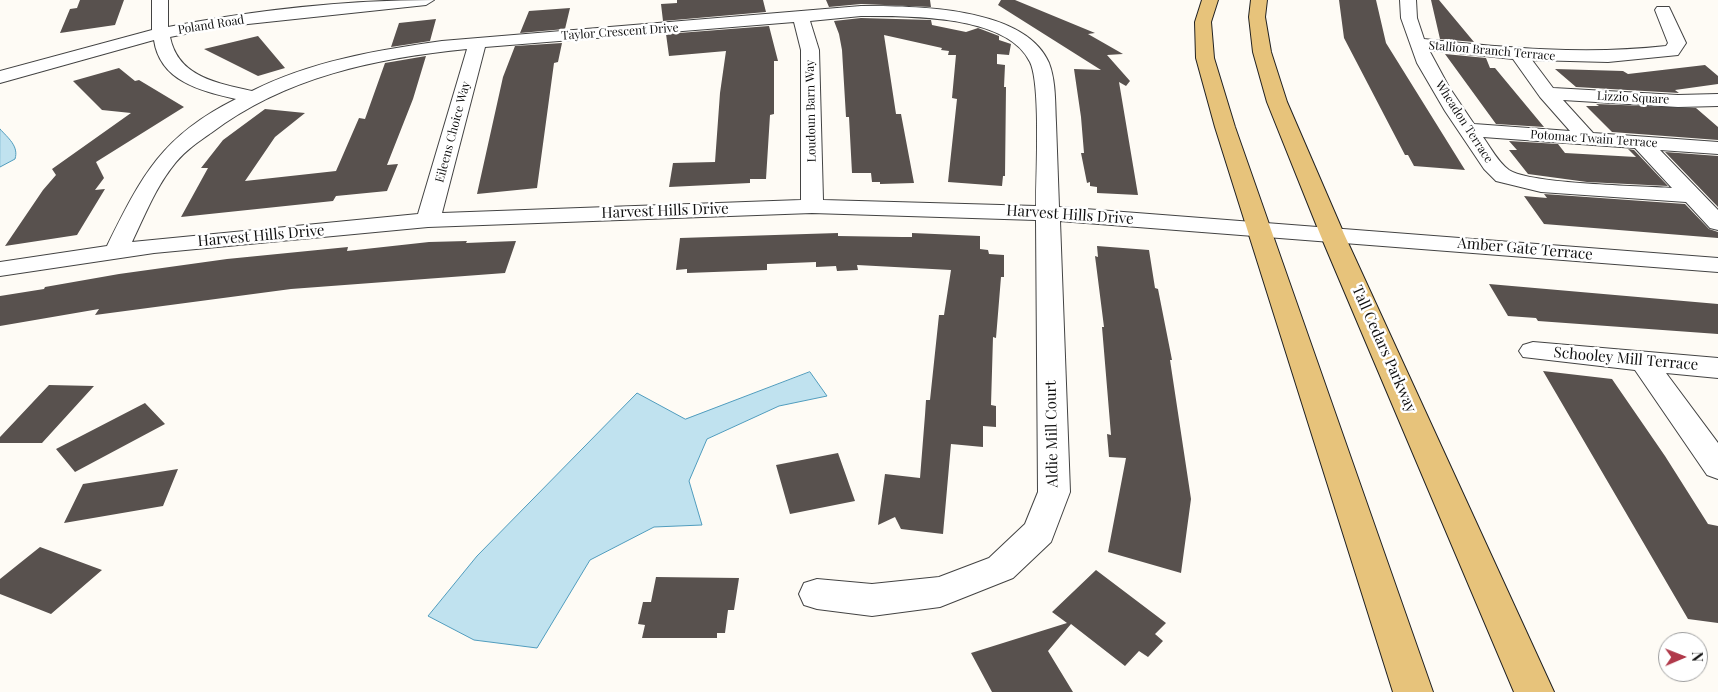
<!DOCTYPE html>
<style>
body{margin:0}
#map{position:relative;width:1718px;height:692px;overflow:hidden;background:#fefbf5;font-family:"Playfair Display",serif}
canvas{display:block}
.north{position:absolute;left:1658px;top:632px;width:50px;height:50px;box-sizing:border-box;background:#fff;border:1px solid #9f9f9f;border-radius:50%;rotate:89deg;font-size:14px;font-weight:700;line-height:20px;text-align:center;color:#101010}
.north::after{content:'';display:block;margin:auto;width:18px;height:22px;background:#b0394a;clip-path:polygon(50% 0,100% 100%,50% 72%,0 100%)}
</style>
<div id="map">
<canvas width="1718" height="692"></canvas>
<div class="north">N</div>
</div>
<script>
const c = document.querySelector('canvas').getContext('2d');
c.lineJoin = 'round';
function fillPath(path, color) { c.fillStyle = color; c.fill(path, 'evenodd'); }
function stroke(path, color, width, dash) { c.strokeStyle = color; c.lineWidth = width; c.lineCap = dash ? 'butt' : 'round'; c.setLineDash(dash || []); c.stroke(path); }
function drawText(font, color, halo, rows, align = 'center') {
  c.font = font + ' "Playfair Display",serif'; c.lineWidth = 5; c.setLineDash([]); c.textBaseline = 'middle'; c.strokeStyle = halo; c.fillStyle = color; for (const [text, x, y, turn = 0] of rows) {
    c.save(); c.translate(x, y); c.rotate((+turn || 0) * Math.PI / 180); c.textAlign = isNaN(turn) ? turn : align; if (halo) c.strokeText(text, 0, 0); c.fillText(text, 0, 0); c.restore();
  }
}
const water = new Path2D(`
 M0,129C8,138 19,146 15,159L0,167Z
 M810,372L827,396L779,406L707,439L689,481L702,525L654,527L590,560L537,648L474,640L428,616L477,556L637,393L685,419Z`);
const building = new Path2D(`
 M80,0H124L115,25L60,33L70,9L77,8Z
 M677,0H763L766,12L663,21L661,4L677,3Z
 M826,0H930L931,7L861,4L829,7Z
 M1001,0H1015L1095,33L1088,34L1123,54L1107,55L1130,81L1126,86L1119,82L1138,195L1097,193V187L1090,186V182L1087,183L1081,153H1084L1081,117L1074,69L1101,70L998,5Z
 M1339,0H1376L1386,43L1465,170L1414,166L1408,155H1405L1344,38Z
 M1431,0H1439L1474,42L1440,39Z
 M570,8L565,29L520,33L529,11Z
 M861,18L931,20L932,25L966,32L978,28L999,36V40L1011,44L1009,55L997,54V64L1005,65L1004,87H1006L1005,176H1003L1002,186L948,182L957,99L952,98L956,55H948L949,51L941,50L942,48L884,35L896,114H901L914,183L880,184V182H872L871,173H852L849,117H846L842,50L839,34L834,21Z
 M436,19L430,41L391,47L399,23Z
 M769,26L778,61H774V114L770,115L766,179H750V183L669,187L673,163L715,162L720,93L726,51L669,56L666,34Z
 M258,36L285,68L258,76L204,49Z
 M562,43L558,62L554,63L537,188L477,194L503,77L515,46Z
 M1445,54L1486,58L1490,68H1495L1544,127L1496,124Z
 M426,56L413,99L387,165L398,164L387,191L336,196L333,201L181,217L208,168H201L223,140L265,109L305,113L275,137L245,181L336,171L359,118L365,119L385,63Z
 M1705,65L1718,76V84L1675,90L1679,93L1576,87L1555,69L1623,71L1628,74Z
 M119,68L135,81L139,80L184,107L96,162L104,178L95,190L105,189L77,235L5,246L43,190L56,175L52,169L131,113L102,110L73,81Z
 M1596,104L1696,108L1718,127V140L1612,132L1586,106H1599Z
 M1509,141L1558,144L1565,153L1636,157L1628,149L1634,150L1668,186L1587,182L1528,174L1509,150H1517Z
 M1665,152L1718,156V207Z
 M1544,194L1685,204L1709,229L1718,232V238L1544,224L1524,196L1547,198Z
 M838,233V236L902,237H912V233L980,236V249L988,250L989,254L1004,255V277H1001L996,338L993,337L991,405L996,406V427L983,426V447L951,444L943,534L901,529L895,517L878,525L885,474L920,478L925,415L926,400H930L939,315H944L951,270L857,265L858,270L837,271L836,266L816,267V262L767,264V270L687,273V269L676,270L680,238Z
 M467,241L466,243L516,241L505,273L291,289L95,315L99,309L0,326V296L44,289L45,287L119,274L227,259L348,247L347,251L429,242Z
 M1097,246L1149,250L1155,288L1158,289L1172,360H1170L1191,499L1181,573L1108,552L1126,458L1109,457L1107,434L1111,435L1102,327H1104L1095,256L1098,257Z
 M1489,284L1718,304V334L1538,321L1536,318L1508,316Z
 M1543,371L1612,379L1665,456L1708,524L1718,526V623L1688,619Z
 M49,385L94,386L42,443H0V437Z
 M145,403L165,424L75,472L56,449Z
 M838,453L855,501L790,514L776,465Z
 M178,469L163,506L64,523L83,484Z
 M40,547L102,570L51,614L0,594V579Z
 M1096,570L1166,623L1155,634L1163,641L1148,657L1139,651L1125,666L1071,624L1048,651L1073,692H992L971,653L1067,623L1052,612Z
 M656,577L739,578L734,610H728L725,633H717V638H642L645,625L638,624L643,602H651Z`);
const minor = new Path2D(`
 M152,0H168V27C255,10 345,0 434,0L426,5L220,27L170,37C178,77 217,83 252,91C311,61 378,50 442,41L861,6C913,6 1025,6 1049,63C1056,81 1055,104 1056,123C1057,151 1058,179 1059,207L1718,258V272L1060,221L1070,492L1051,542L1013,578L940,607L872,616L817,609L804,605L799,594L804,583L817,579L872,584L939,577L989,558L1025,524L1038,492L1036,220L812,213L428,227L154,253L0,276V262L107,246C142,175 162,136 236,99C202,91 160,82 154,40L0,83V71L152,30ZM861,16C906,16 1007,14 1030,62C1041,84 1036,176 1036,206L823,200L819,50L810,21ZM794,22L801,50V200L442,213L485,47ZM467,49L418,214L132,242C145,215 156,186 176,162C186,150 198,142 211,133C285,77 376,58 467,49Z
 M1400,0H1416L1417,18L1424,39C1505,48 1585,55 1666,46L1668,43L1655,10L1657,7H1669L1686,43L1678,55L1608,62L1532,60L1553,88L1678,95L1718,94V106L1678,107L1563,100L1593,133L1718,142V154L1660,150L1718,210V230L1710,228L1686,202L1541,192L1496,181L1484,169L1445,111L1417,63L1401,18ZM1429,50L1513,59L1540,97L1570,131L1474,124L1449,87ZM1483,137L1635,148L1672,188C1641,186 1530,184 1509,170C1498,162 1491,148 1483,137Z
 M1533,342L1718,358V378L1666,373L1718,443V479L1707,475L1635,370L1523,357L1519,351L1523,345Z`);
const major = new Path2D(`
 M1202,0H1218L1211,22L1214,58L1235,127L1433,692H1393L1215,127L1196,58L1195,22Z
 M1251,0H1267L1265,17L1271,52L1287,102L1344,234L1554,692H1514L1320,234L1267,102L1253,52L1249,17Z`);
const farStreetnames = [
 ["Poland Road",211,25,-9],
 ["Taylor Crescent Drive",620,32,-4],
 ["Stallion Branch Terrace",1492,51,5],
 ["Lizzio Square",1633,98,3],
 ["Loudoun Barn Way",811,111,-91],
 ["Wheadon Terrace",1464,122,57],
 ["Eileens Choice Way",453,132,-75],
 ["Potomac Twain Terrace",1594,139,4]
];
const streetNames = [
 ["Harvest Hills Drive",665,211,-2],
 ["Harvest Hills Drive",1070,215,4],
 ["Harvest Hills Drive",261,236,-5],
 ["Amber Gate Terrace",1525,249,5],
 ["Tall Cedars Parkway",1384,349,66],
 ["Schooley Mill Terrace",1626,359,5],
 ["Aldie Mill Court",1052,434,-91]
];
fillPath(water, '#c0e2ef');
stroke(water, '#509cbd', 1);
fillPath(building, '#58514e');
stroke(minor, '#434343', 2);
stroke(major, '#212121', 2);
fillPath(minor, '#fff');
fillPath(major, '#e7c37b');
drawText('12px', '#101010', '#fff', farStreetnames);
drawText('15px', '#101010', '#fff', streetNames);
</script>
